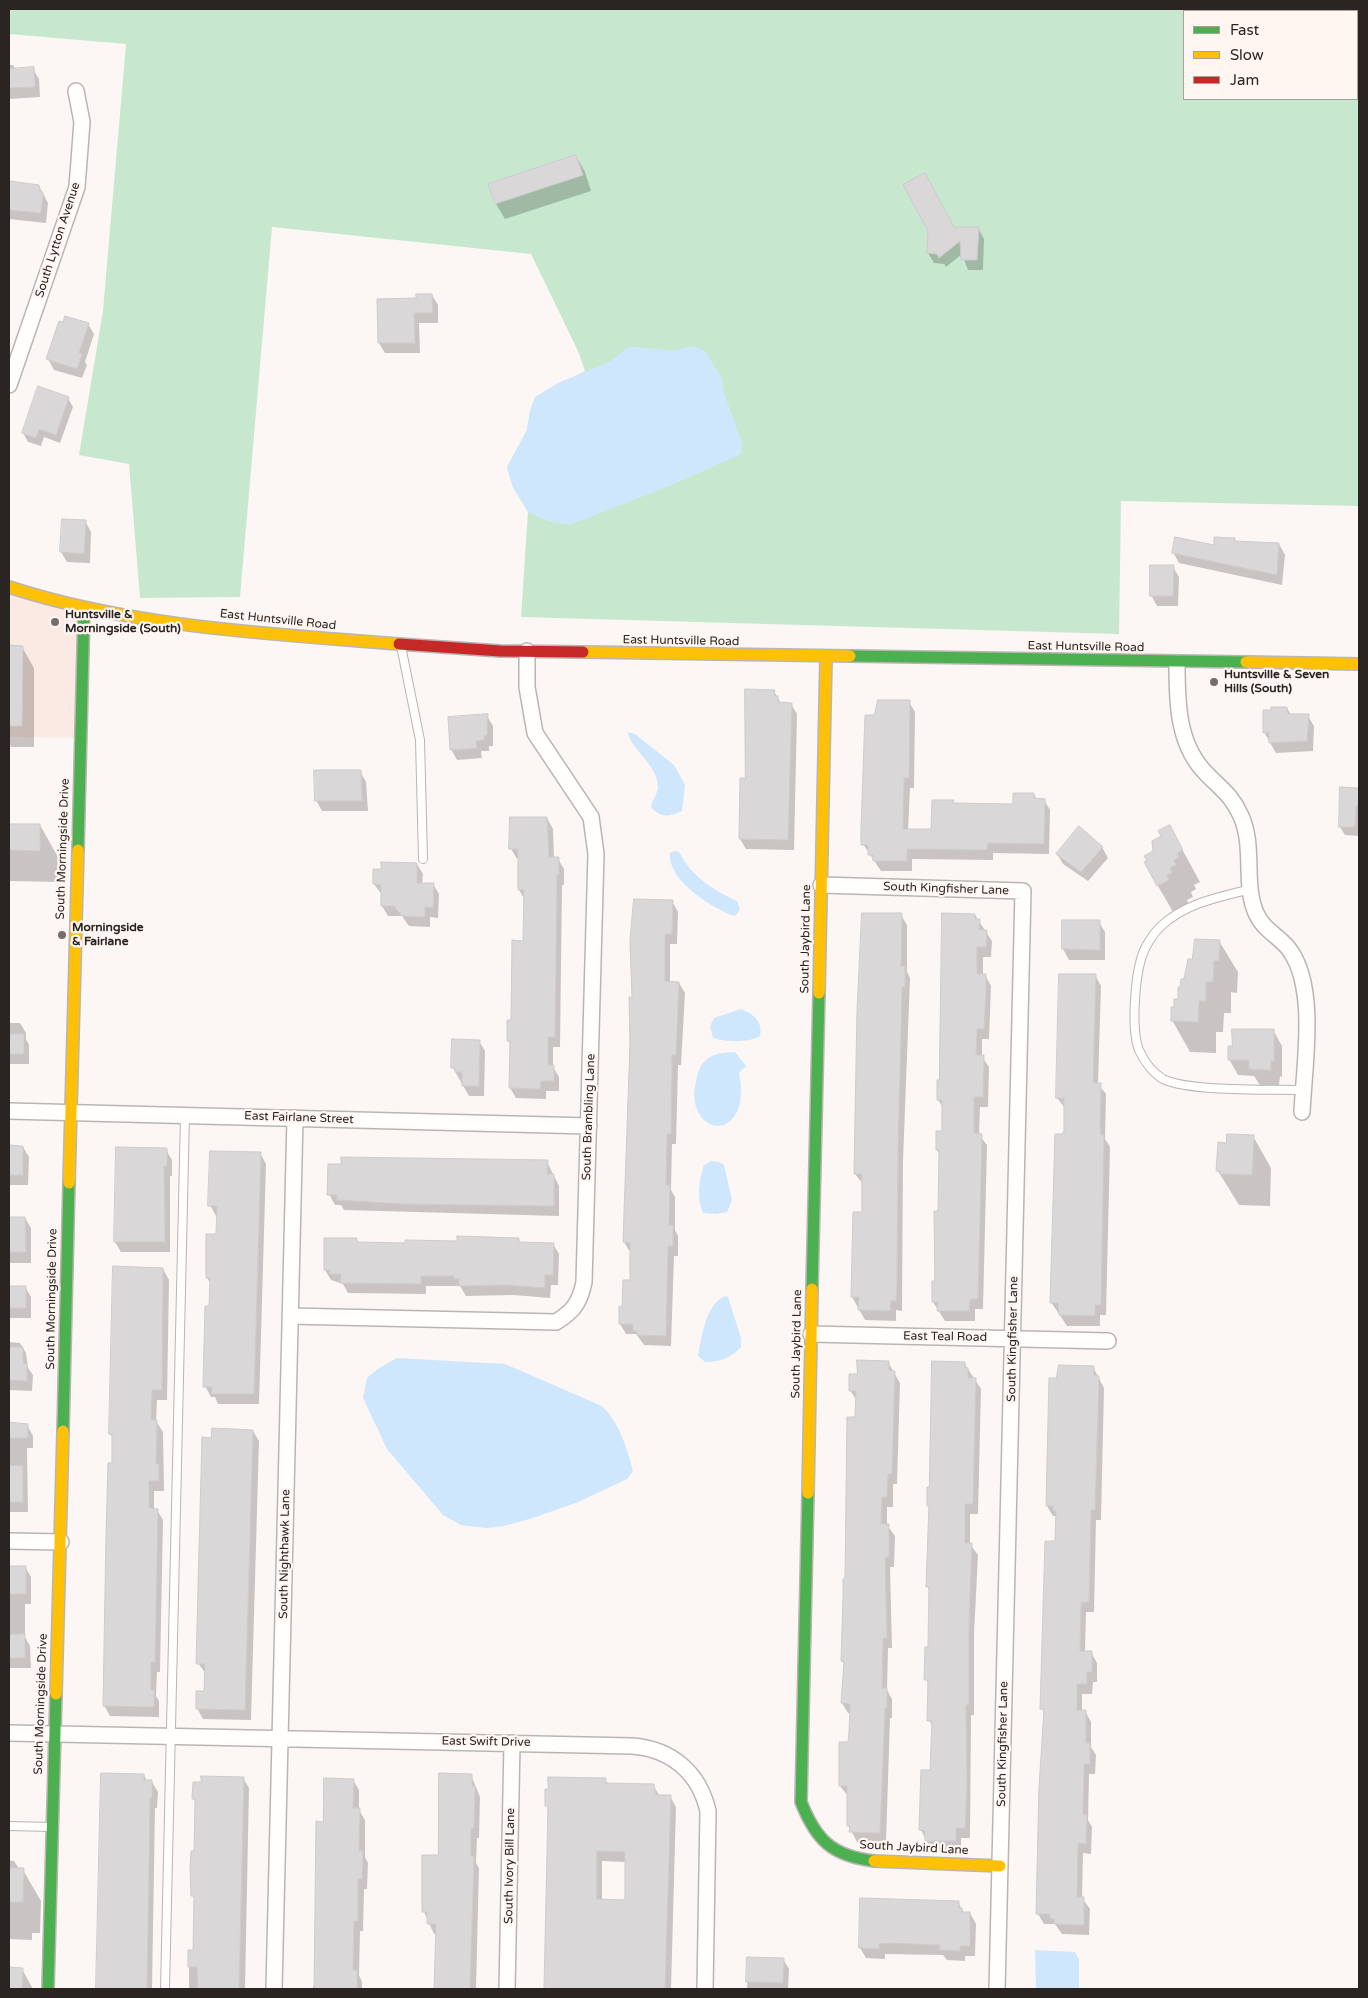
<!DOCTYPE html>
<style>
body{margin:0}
#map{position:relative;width:1368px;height:1998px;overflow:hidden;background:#fcf6f4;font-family:"Varela Round",sans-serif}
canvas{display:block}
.frame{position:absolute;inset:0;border:10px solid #2a2422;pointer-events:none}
.legend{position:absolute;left:1183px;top:10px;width:175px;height:90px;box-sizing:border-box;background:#fff5f1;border:1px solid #aaa19e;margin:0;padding:6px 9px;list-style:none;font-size:15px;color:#2a2422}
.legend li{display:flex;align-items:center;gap:10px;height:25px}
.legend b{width:25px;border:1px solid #aaa19e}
</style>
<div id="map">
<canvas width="1368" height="1998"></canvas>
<div class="frame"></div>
<ul class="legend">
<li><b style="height:6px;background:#4caf50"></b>Fast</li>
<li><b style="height:6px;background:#ffc107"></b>Slow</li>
<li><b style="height:6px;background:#c62828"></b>Jam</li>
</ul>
</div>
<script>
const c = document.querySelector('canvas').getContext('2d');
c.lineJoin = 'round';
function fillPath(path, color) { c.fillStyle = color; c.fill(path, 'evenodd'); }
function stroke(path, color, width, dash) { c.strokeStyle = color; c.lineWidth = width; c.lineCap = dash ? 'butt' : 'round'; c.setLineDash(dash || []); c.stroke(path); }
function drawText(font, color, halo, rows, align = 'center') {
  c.font = font + ' "Varela Round",sans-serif'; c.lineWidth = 4.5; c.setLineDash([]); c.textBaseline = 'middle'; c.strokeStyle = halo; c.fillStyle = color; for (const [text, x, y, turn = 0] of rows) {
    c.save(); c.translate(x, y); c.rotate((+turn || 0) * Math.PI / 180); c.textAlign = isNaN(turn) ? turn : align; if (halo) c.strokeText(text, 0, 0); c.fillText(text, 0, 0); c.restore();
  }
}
const built = new Path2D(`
 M9,587L84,609L81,738L9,737Z`);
const green = new Path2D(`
 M9,9H1359V506L1121,501L1119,634L521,617L528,512L513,487L507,467L527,430L530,411L535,397L585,371L578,351L531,254L272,227L240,597L140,598L129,464L79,455L103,311L126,44L9,34ZM1184,11H1357V99H1184Z`);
const water = new Path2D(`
 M634,347L676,351L685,347H696L705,351L723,380V390L742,443L741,454L674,484L570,525L548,521L528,512L513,487L507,467L527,430L530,411L535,397L558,383L610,362L627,348Z
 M628,732L635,734L674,765L685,785L682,811C670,817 660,818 651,807C652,800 657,795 658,788C659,765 629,748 628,732Z
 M675,851L679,852C692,877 713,890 737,901L740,910L735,916C713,909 667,880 670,853Z
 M741,1009C754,1014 763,1022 760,1036C749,1043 725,1042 713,1038L710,1026L714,1018Z
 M735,1052L746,1066L739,1073C752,1135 698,1142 694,1096C694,1090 696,1082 697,1077C702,1055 716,1053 735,1052Z
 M711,1161L719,1162L724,1165L732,1200L727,1212L716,1214L703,1213C696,1198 699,1180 704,1165Z
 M725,1296L728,1297L741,1338V1347C731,1358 720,1362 705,1362L698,1356C702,1337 705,1305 725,1296Z
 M397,1358L505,1364L602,1406C619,1422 627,1448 633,1471L627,1479L578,1502L533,1518L504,1526L486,1528L461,1525L443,1515L387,1449L363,1398L367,1378L379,1368Z
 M1035,1950L1075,1952L1079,1959V1989H1036Z`);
const shadow = new Path2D(`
 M9,65H13L16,70L33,69L39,79L40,97L9,99Z
 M576,156L585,172L591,191L505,219L496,204Z
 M9,183L40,188L48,203L46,223L9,219Z
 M954,228H978L984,239L983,270H968L962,254L946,267L944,264L934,263L928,253Z
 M432,295L438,305V323H419L420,353H385L379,343L417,299Z
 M63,323L88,324L94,334L85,362L87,365L82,378L54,370L48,359Z
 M68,398L73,407L60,443L44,437L41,446L28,442L23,433Z
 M85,521L91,532L90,563L67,562L61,552Z
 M1234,539L1236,542L1279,544L1285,555L1282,585L1179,563L1173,552L1215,547Z
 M1173,567L1179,577L1178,606H1157L1151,595Z
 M9,647H22L34,668V747H11L9,742Z
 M774,691L781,704H791L797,714L794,850L746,849L740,839L746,780Z
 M909,702L915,712L914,788H910L908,831H932L953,802L954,804L1014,806L1034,794L1037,800H1044L1050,810L1049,854L993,853V860L912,859V871H881L863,844L875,716Z
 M1287,708L1291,715L1308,716L1314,726L1313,751L1276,753L1264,732Z
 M487,716L493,726V746H489V751H481L482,758L457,760L451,749Z
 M360,771L366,782L368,811H322L316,800Z
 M1341,789H1359V836L1345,835L1340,827Z
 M547,818L553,829L554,859H558L564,869V885H562L560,1047H553V1067L559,1077V1091H546V1099L516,1098L510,1088L511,1046L508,1040L524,942L525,900L519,890L520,859H517L511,849Z
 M9,825H40L58,857L57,882L9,881Z
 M1170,827L1200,882L1194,885L1196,889L1191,892L1193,897L1187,900L1189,905L1176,917L1158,886L1155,852Z
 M1102,847L1108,858L1088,881L1063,864L1057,854Z
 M417,864L423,874L422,884H433L439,894L438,918L430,917V927L409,926L402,916H388L382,906V895L374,884V871Z
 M672,901L678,912L677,944H670V983H679L685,993L681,1065H678L676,1144H672L671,1190L675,1197V1230L678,1236V1256H674L671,1346L644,1345L636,1334H626L620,1324L632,1281L630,1252L624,1242L633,998Z
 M901,915L907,925V972L910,978L903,1161L902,1311L896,1310V1321L865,1320L852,1297L864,1214L863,1184L855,1174Z
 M975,915L992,941L991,957H983V975H985L991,986L989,1039H982V1057L989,1067L988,1107H980L979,1135L987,1145L983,1309H975V1321H945L933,1302L939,1212L940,1156L937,1150V1132H944V1109L938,1100Z
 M1063,921L1099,922L1105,932V960H1069L1063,949Z
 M1219,941L1238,972L1237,993L1231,992V1013H1224L1223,1032H1216V1053L1190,1052L1172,1020L1175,1008L1193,960Z
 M1095,975L1101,986L1098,1084L1106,1094L1105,1139L1110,1147L1106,1315H1100V1326H1067L1051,1302L1063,1136L1065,1131V1108L1057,1098Z
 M9,1023H20L26,1033V1039L29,1045V1064H9Z
 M1273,1030L1282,1046V1077L1280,1076L1279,1085H1260L1254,1076L1238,1075L1229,1059Z
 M453,1040L479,1041L485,1051L484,1096H469L453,1068Z
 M1253,1136L1271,1168L1270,1206L1239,1205L1218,1171L1219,1144H1228Z
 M9,1147H23L29,1157L28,1185H9Z
 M166,1150L172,1160V1176H170V1252H121L115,1242Z
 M260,1153L266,1164L259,1404H218L215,1397H211L205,1386L210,1308L211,1284L207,1278L218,1235V1216H216L210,1205Z
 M547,1162L559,1186V1216L344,1210L341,1205H335L329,1194Z
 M9,1218H25L31,1228V1263H9Z
 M356,1239L358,1243L406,1244L519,1240L520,1243L553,1244L559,1254L558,1285H551L550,1298L513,1295L466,1296L460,1286H426V1294L348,1293L343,1284L331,1280L325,1270Z
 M114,1268L163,1269L169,1280L167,1400H157L156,1421L163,1432L164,1491H154V1510H157L163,1520L160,1672H157L156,1696L159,1701V1717L110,1716L104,1705L113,1465V1439L110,1434Z
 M9,1287H25L31,1297V1318H9Z
 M9,1342L20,1343L26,1353L28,1368L33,1375L32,1391L9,1390Z
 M888,1362L900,1383L897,1484H893V1507H887V1525L895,1536L894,1567H890L892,1648H888L887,1690L892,1699V1718H890L886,1843L857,1842L848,1825V1796L840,1786L849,1743L851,1713H848L842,1703L845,1665L842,1661L856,1418L857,1401L850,1390L859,1375Z
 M964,1363L981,1389L978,1514H970V1544L978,1555L974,1634V1715H971L970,1838H961V1851H932L921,1830L932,1771L933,1727L929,1720V1685L926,1679L929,1648L931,1593L927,1586L930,1509L928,1505Z
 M1093,1367L1104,1388L1101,1520H1096L1094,1612H1086L1085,1652H1091L1097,1663V1682H1093L1092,1694H1082V1711H1085L1091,1722V1747L1096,1755L1095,1774H1089L1088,1820L1092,1827L1091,1854L1083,1853L1082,1898L1090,1909L1089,1935L1062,1934L1055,1924H1044L1038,1914L1045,1714L1042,1709L1056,1542L1057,1516H1053L1047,1506L1057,1379Z
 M9,1424L27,1425L33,1436V1448H27L28,1512H9Z
 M253,1431L259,1441L251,1720L203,1719L197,1708L205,1692L206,1674L198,1663L212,1439Z
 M9,1567H25L31,1577V1604H25V1637L30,1646L31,1668H9Z
 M102,1774L144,1775L147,1781L152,1782L158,1792L157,1808H155L152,1989H97Z
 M471,1775L480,1797L479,1838H477L476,1863L479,1868L476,1989H435L437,1934H434L424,1912L423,1856L439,1857Z
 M243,1778L249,1788L245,1989H189V1952H195V1900L192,1895L196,1803L194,1799Z
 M605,1779L608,1784L653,1785L659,1795L670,1796L676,1807L671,1989H545L550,1811L547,1806ZM602,1861L626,1862V1901H602Z
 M353,1780L359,1790V1810L365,1820V1857L368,1863L367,1889H364L363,1931H360L359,1975L362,1982V1989H313V1986H316L324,1823Z
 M9,1860L14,1861L20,1870H23L41,1901L40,1933H32V1940L9,1939Z
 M958,1902L964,1913H970L976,1924L975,1956H965V1961L947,1960L943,1955L885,1954V1959L866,1958L860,1948Z
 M748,1958L783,1959L789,1969L788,1989H747Z
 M9,1969H22L33,1989H9Z`);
const building = new Path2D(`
 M34,67L35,87L9,88V69Z
 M576,155L583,175L495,204L488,184Z
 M925,173L954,227H979L977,260H961L960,241L939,258L937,254L927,253L928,231L903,185Z
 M9,181L39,185L40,191L43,192L41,213L9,210Z
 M416,294H432L433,313H414L415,343H378L377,299L416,298Z
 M65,316L89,323L79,353L82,354L77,369L46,359L59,321L63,322Z
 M38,386L69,397L56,435L39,429L36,438L22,433Z
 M62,519L86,520L84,554L60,552Z
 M1175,537L1214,545V537L1235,538V541L1279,543L1277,575L1172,553Z
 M1150,565H1174L1173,596H1150Z
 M9,645L23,646L22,726H9Z
 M745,689L775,690L774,696H778V702L792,703L788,840L739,839L740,778H745Z
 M878,700H910L909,778H904L903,829H931L932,800H954L953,803L1013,804V793H1034V798L1045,799L1044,844L988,843L987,850L907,849V861H873V855H868V845H861V829L865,715H874Z
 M1271,707H1287L1288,714H1309L1307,741L1269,743V732L1263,733V710H1271Z
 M488,714L487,735L484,736V740L476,741L477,748L450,750L448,717Z
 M314,770H361L362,801H315Z
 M1340,787L1359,788V804L1356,807L1355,827H1339Z
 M510,817H547L549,857H559V875H557L555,1037H548V1065H554V1081H541L540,1089L509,1088L510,1041H507V1020H511L512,940L523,941L524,890H518V849H509Z
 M9,824H40V851L9,850Z
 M1170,825L1183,850L1177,853L1179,857L1174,860L1176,865L1170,868L1172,873L1167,875L1169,880L1157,886L1144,862L1147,861L1144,856L1153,851L1152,841L1161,836L1158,831Z
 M1079,826L1103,847L1081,872L1056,854Z
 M381,862L417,863V883H434L433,908L425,907V917L402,916L394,906H381V885L373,884V869H381Z
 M634,899L673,900L672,934H665V981L679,982L676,1055H672L671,1134H667L666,1185H670L669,1225H673V1246H668L666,1336L637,1335V1331H633V1324H619V1306L622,1307L623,1280H630V1243L623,1242L630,1043L629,997H632L630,941Z
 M862,913H902L901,966H905V987H902L898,1150L897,1281L896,1301L891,1300L890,1311L858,1310L859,1297H851L853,1212H862V1174H854L857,1011Z
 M942,913L975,914V919H980L979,930H987L986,947H977V974H986V991L984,1029H977L976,1055H984L983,1097H974V1133L982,1134L978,1299H970L969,1311H937L938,1302H932V1281H935L934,1211H938L939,1150H936V1131H942V1100H937V1080H939Z
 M1062,920H1100V950L1062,949Z
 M1195,939L1220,940L1219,961H1214L1213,982H1206V1001H1199L1198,1022L1171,1021V1007H1174V999H1178V987H1180L1181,979H1184L1188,959H1192Z
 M1059,974H1096L1093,1083H1101L1100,1125L1101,1135H1104L1101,1305H1095V1316L1059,1315L1058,1303H1050L1055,1134H1062L1064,1131V1098H1056Z
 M1232,1029H1274V1061H1271V1070L1249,1069V1060H1228V1046H1232Z
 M9,1034H24V1054H9Z
 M452,1039L480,1040L479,1086H462V1072H455V1068H451Z
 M1227,1134L1254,1135L1252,1175L1220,1174V1171H1216L1218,1142L1226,1143Z
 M9,1145L23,1146V1175H9Z
 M116,1147L167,1148V1166H164L165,1242H114Z
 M210,1151L261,1152L254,1394H211L212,1387H203L205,1306H209L210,1278H206V1234H216L217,1206H208Z
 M341,1157L548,1160L547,1174H554V1206L404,1204L337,1200V1195H327L328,1164H341Z
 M9,1217H25L26,1252H9Z
 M457,1236L519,1238V1242L554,1243L553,1275H545V1288L506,1285L459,1286V1279H454V1276H421V1284L340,1283L341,1274H330V1270H324V1238H357V1242L405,1243V1240L457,1241Z
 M113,1266L163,1268L162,1390H152L151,1420H157L156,1464H159V1481H149V1508L158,1509L155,1662H151V1690H154V1707L103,1706L106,1535L108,1463H112V1434H109Z
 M9,1286H26V1308H9Z
 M9,1347H23V1359L24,1364H27V1381L9,1380Z
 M857,1360L889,1361V1371H895L892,1474H888L887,1497H882L881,1524H889V1557H885L887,1638H883L882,1688H887V1708H885L880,1833L849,1832L850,1826H847V1786H839V1742H848L849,1732L850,1704L841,1703L844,1661H841L843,1597V1579H845L847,1417H855L856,1391H849V1374H857Z
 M932,1361L965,1362V1368H968V1378H976L973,1504H965V1543H972L969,1623V1705H966L967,1787L965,1828H956V1841H925V1831L919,1830L921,1770H930L932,1721H927L928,1680H924L925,1647H928L929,1587H926L929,1506H927V1487H929Z
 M1059,1365L1094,1366V1376H1099L1095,1510H1091L1089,1602H1081L1080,1651H1092V1672H1087V1684H1077V1710H1086V1743H1090V1764H1084L1083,1815H1087L1086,1844L1078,1843L1077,1897H1084V1925L1054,1924V1919H1050V1914H1036L1039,1787L1044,1709H1040L1045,1541H1055L1056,1511H1053V1506H1046L1049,1378H1056Z
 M9,1422L28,1424V1438H9Z
 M212,1428L253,1430L245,1710L196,1709V1691H204L205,1664H196L202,1437L211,1438Z
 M9,1465L23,1466V1502H9Z
 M9,1566H26V1594H9Z
 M25,1634V1658H9V1635Z
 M101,1773L144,1774V1780H152V1798H150L147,1989H96Z
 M439,1773L472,1774V1786H475L474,1828H471V1856H474L470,1989H434L436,1924H427V1912H422V1855H438Z
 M201,1776L244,1777L239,1989H198L197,1967H188V1950H193L194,1896H191L190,1868L191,1851H194L195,1799H192L193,1782H201Z
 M548,1777L606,1778L605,1783L654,1784L656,1795H671L665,1989H544L548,1806H545V1789H548ZM597,1851L625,1852V1900L597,1899Z
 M324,1778L354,1779L353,1808H360L359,1851H363L362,1879H358V1921H354L353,1970H357V1989H314L316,1821L323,1822Z
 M9,1868H24L23,1902H9Z
 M860,1898L959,1901V1908H962V1912H970V1946H960V1951L939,1950L940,1945L890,1943L879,1944V1949L859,1948Z
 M747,1957L784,1958L783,1983L746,1982Z
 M9,1967L23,1968L22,1989H9Z`);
const lane = new Path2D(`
 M401,646L420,740L423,859
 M1251,889C1219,897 1185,903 1160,927C1152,935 1144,948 1141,959C1135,980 1131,1030 1139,1050C1144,1061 1153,1073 1163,1079C1189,1092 1271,1089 1303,1090
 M9,1826L51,1827
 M165,1989L185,1115`);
const street = new Path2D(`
 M9,385L77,187L82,122L76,91
 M1177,663C1177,699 1177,741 1203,770C1218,787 1231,793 1241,816C1255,847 1243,883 1256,913C1264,932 1282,937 1291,952C1317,991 1304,1066 1302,1112
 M821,885L1023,891L997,1989
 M9,1111L589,1126
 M290,1316L556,1322C574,1311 580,1302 584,1282L596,854L591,817L535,733L527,687V651
 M811,1334L1108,1341
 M9,1541L61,1542
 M9,1733L632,1746C671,1749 699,1772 708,1811L705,1989
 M274,1989L295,1118
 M507,1989L512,1743`);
const fast = new Path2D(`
 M850,656L1246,662
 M78,850L84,609
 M812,1289L819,993
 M63,1431L69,1183
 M808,1493L801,1802C816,1840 832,1856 874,1861
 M48,1989L56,1694`);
const slow = new Path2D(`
 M9,587C131,627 271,634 399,644
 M583,652L850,656
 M1246,662L1359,664
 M819,993L826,657
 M69,1183L78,850
 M808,1493L812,1289
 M56,1694L63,1431
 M874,1861L1000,1866`);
const jam = new Path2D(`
 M399,644L500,651L583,652`);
const markers = [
 [55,622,5,"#746e6c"],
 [1214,682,5,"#746e6c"],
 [62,935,5,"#746e6c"]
];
const streetNames = [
 ["South Lytton Avenue",58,240,-72],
 ["East Huntsville Road",278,620,6],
 ["East Huntsville Road",681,641,1],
 ["East Huntsville Road",1086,647,1],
 ["South Morningside Drive",63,849,-88],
 ["South Kingfisher Lane",946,889,2],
 ["South Jaybird Lane",806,939,-89],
 ["South Brambling Lane",589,1117,-88],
 ["East Fairlane Street",299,1118,2],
 ["South Morningside Drive",52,1299,-89],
 ["East Teal Road",945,1337,1],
 ["South Kingfisher Lane",1013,1339,-89],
 ["South Jaybird Lane",797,1344,-89],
 ["South Nighthawk Lane",285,1554,-89],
 ["South Morningside Drive",41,1704,-88],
 ["East Swift Drive",486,1742,1],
 ["South Kingfisher Lane",1003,1744,-89],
 ["South Jaybird Lane",914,1848,3],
 ["South Ivory Bill Lane",510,1866,-89]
];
const poiNames = [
 ["Huntsville &",65,615],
 ["Morningside (South)",65,629],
 ["Huntsville & Seven",1224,675],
 ["Hills (South)",1224,689],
 ["Morningside",72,928],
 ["& Fairlane",72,942]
];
fillPath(built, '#faeae3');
fillPath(green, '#c7e8cf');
fillPath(water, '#cfe7fc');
fillPath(shadow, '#0003');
fillPath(building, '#dad7d9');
stroke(building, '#cecbcd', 1);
stroke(lane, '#bab5b3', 10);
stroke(street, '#bab5b3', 18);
stroke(fast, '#bab5b3', 14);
stroke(slow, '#bab5b3', 14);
stroke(jam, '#bab5b3', 14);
stroke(lane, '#fffefd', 8);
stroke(street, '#fffefd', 15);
stroke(fast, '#4caf50', 11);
stroke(slow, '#ffc107', 11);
stroke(jam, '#c62828', 11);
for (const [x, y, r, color] of markers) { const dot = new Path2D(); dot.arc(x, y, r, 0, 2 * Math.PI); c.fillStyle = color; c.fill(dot); stroke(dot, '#fff5f1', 2); }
drawText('12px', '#2a2422', '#fff5f1', streetNames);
drawText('bold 12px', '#2a2422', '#fff5f1', poiNames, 'left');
</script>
